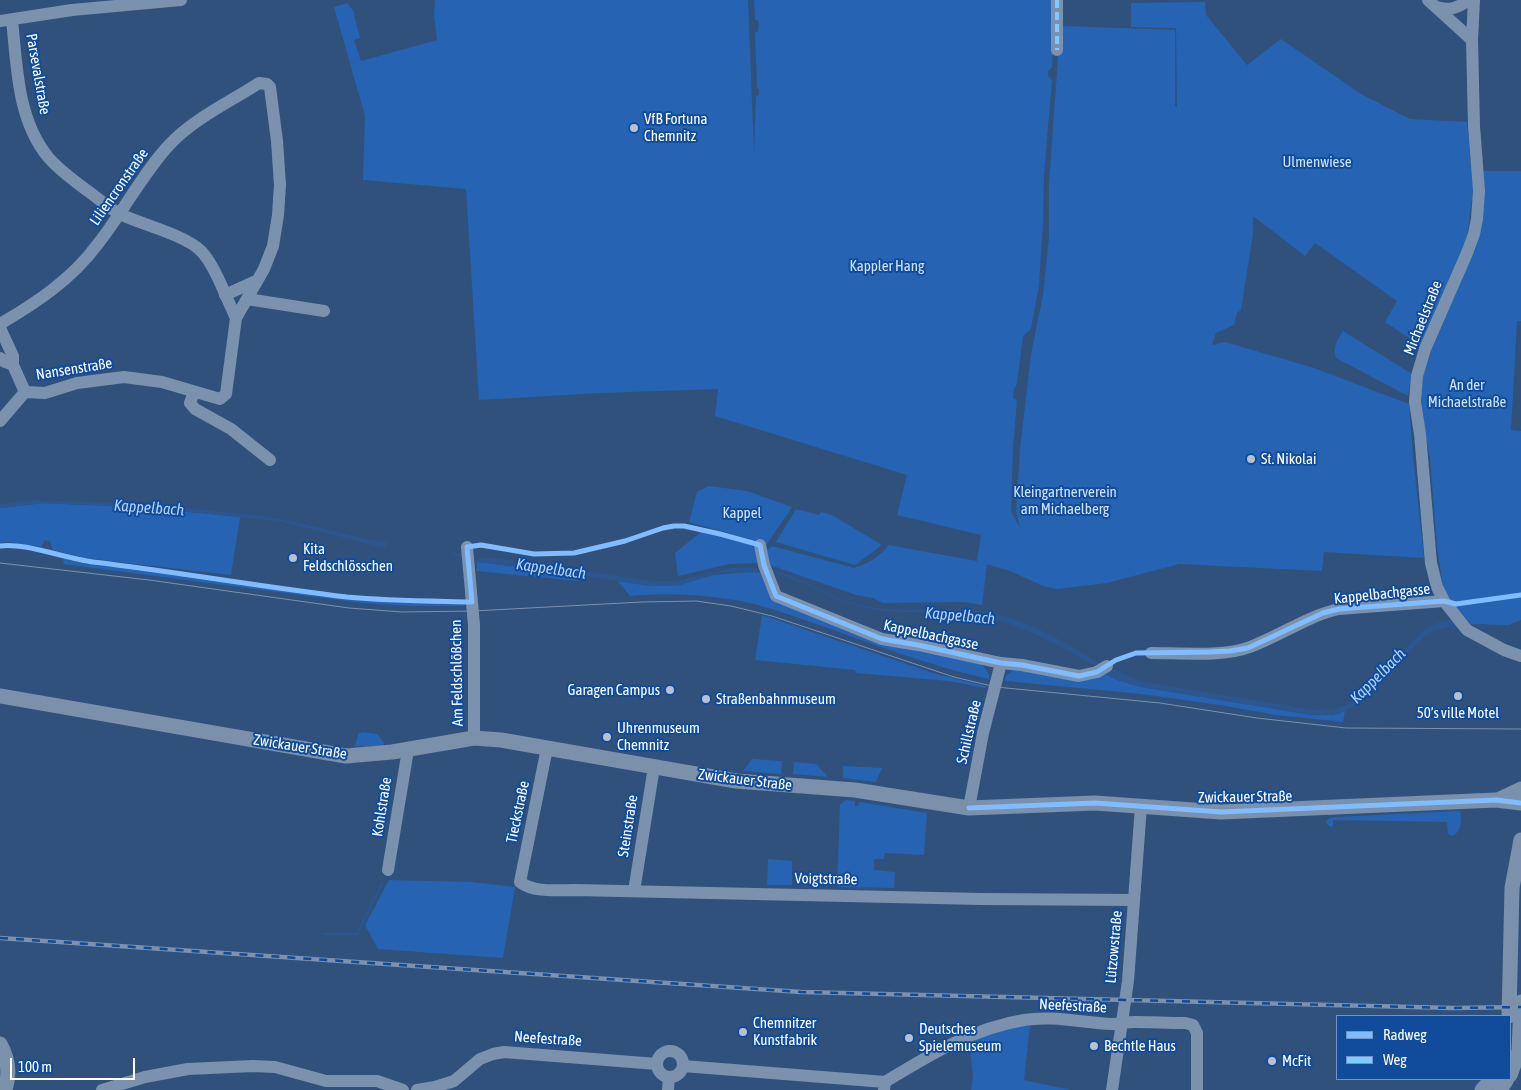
<!DOCTYPE html>
<meta charset="utf-8">
<style>
body{margin:0}
#map{position:relative;width:1521px;height:1090px;overflow:hidden;background:#30517c;font-family:"Asap Condensed",sans-serif}
canvas{display:block}
.legend{position:absolute;left:1336px;top:1015px;width:175px;height:65px;box-sizing:border-box;background:#114c9c;border:1px solid #7094c4;margin:0;padding:6px 9px;list-style:none;font-size:15px;color:#fff}
.legend li{display:flex;align-items:center;gap:10px;height:25px}
.legend b{width:25px;border:1px solid #7094c4}
.scale{position:absolute;left:10px;top:1058px;width:125px;height:22px;box-sizing:border-box;border:2px solid #fff;border-top:0;padding-left:6px;font-size:15px;line-height:18px;white-space:nowrap;color:#fff;-webkit-text-stroke:4px #114c9c;paint-order:stroke}
</style>
<div id="map">
<canvas width="1521" height="1090"></canvas>
<ul class="legend">
<li><b style="height:6px;background:#80bcff"></b>Radweg</li>
<li><b style="height:6px;background:#80caff"></b>Weg</li>
</ul>
<div class="scale">100 m</div>
</div>
<script>
const c = document.querySelector('canvas').getContext('2d');
c.lineJoin = 'round';
function fillPath(path, color) { c.fillStyle = color; c.fill(path, 'evenodd'); }
function stroke(path, color, width, dash) { c.strokeStyle = color; c.lineWidth = width; c.lineCap = dash ? 'butt' : 'round'; c.setLineDash(dash || []); c.stroke(path); }
function drawText(font, color, halo, rows, align = 'center') {
  c.font = font + ' "Asap Condensed",sans-serif'; c.lineWidth = 4; c.setLineDash([]); c.textBaseline = 'middle'; c.strokeStyle = halo; c.fillStyle = color; for (const [text, x, y, turn = 0] of rows) {
    c.save(); c.translate(x, y); c.rotate((+turn || 0) * Math.PI / 180); c.textAlign = isNaN(turn) ? turn : align; if (halo) c.strokeText(text, 0, 0); c.fillText(text, 0, 0); c.restore();
  }
}
const green = new Path2D(`
 M435,0H748L754,153L756,96L759,95V90L757,88L755,33L758,31L759,22L755,19L754,0H1055L1052,67L1048,71V76L1052,80L1044,175L1043,223L1039,285L1031,329L1023,336L1017,384L1014,389L1013,397L1017,401L1013,448L1011,511L1020,528L1016,511L1020,449L1031,354L1043,295L1049,236V184L1060,30L1064,26L1175,30V106L1177,107L1176,28L1131,27V3L1205,2L1206,15L1247,65L1281,39L1361,94L1410,119L1467,122L1473,190L1467,238L1424,348L1385,322L1397,301L1315,243L1305,256L1253,216V234L1241,310L1237,313L1234,325L1216,333L1212,345L1225,342L1314,368L1409,404L1413,456L1424,558L1324,552L1322,571L1179,564L1107,583L1057,589L1043,586L1010,571L987,564L982,605L963,602L883,603L873,598L856,595L767,564L766,551L772,546L854,568C865,565 882,556 888,545L977,561L981,535L897,515L907,475L715,416L718,389L601,393L479,400L466,189L363,180L365,116L334,7L347,3L353,10L360,38L354,40L361,61L437,40L434,15Z
 M1480,171H1521V321H1517L1511,430L1521,431V620L1508,625L1471,624L1444,592L1437,547L1430,457L1422,417L1421,391L1424,367L1478,236Z
 M1343,331L1412,374L1408,396L1336,358C1332,348 1338,339 1343,331Z
 M709,486L747,491L792,507L767,544L689,522L697,492Z
 M44,503L149,508L240,517L231,575L85,558L53,550L50,542L45,540L41,547L9,542L0,543V508Z
 M796,509L819,515L821,512L832,515L882,545L855,565L776,542Z
 M701,532L752,545L756,550L760,563L729,564L678,576L675,553Z
 M64,559L85,564L150,570L364,601L463,604L465,606H411L362,603L63,564Z
 M477,562L577,574L578,581L477,571Z
 M748,572L763,573L789,606L980,662L989,674V679C930,666 873,644 816,624C787,614 759,603 728,599C696,594 663,593 630,596L618,581L651,586H676L713,575Z
 M762,615L936,674L986,686L985,688L949,681L856,673L855,670L755,660Z
 M1014,669L1103,673L1117,680L1141,687L1312,715H1333L1345,711L1343,722L1276,715L1220,705L1141,694L1005,681L1006,676Z
 M362,732L377,734L385,744L376,746H355L358,734Z
 M752,759L782,761L781,774L743,771Z
 M794,762L816,764L828,777L793,774Z
 M843,766L882,768L876,782L843,778Z
 M846,800L855,801V806H858L860,802L927,813L924,855L885,853L884,859H874V870L895,872L894,888L837,887L840,805Z
 M1460,811C1462,820 1462,832 1452,836L1448,834L1447,822L1333,820V827L1329,826L1326,822L1328,819L1334,817Z
 M768,859L792,861V885H767Z
 M389,880L471,882L534,889L515,887L503,958L378,949L365,925Z
 M1030,1025L1024,1080L1071,1090H971L973,1076L969,1043C986,1033 1010,1027 1030,1025Z`);
const water = new Path2D(`
 M36,500L157,505L262,516L308,525L374,541L386,542V547L377,546L279,521L149,508L44,503L0,508V504Z
 M478,557L485,559L486,557L652,581H676L733,568H762L763,573L748,572L722,573L713,575L676,586H651L574,574L477,562Z
 M769,569C786,572 799,580 815,587C829,594 845,601 861,605C902,615 943,605 983,612C1026,618 1065,642 1101,665L1097,667C1053,642 1008,616 957,613C925,611 893,615 862,607C830,599 802,579 770,572Z
 M1452,619L1460,629L1448,627L1429,633L1398,663L1369,694L1351,708L1338,714L1312,715L1141,687L1117,680L1103,673L1110,668L1142,682L1315,710L1338,708L1349,704L1426,628L1442,621Z`);
const stream = new Path2D(`
 M452,553L463,556
 M324,934H357L382,883`);
const minor = new Path2D(`
 M1057,0V50
 M1428,0L1472,40
 M1474,0L1472,40L1474,126L1479,191L1477,219L1474,234L1467,253L1425,349L1417,376L1415,402L1420,434L1431,563L1437,587L1444,601L1467,630L1504,650L1521,656
 M1436,7C1449,11 1458,8 1469,0
 M12,20C17,66 17,119 48,157C58,169 72,179 85,189C97,197 109,209 122,215C144,225 185,235 201,251C215,265 227,300 236,318
 M0,21L72,10L181,0
 M225,295L256,281
 M247,299L324,311
 M0,324C36,303 72,279 97,245C122,214 144,171 171,143C195,118 230,102 259,83L267,84L270,87L277,141L280,185L278,215L273,246L264,269L236,318L226,394L220,399L162,382L124,377L77,383L45,393L25,392L0,421
 M0,328L13,356V365
 M0,358L5,362L13,365L25,392
 M194,392L190,403L195,409L231,429L270,460
 M760,545L764,565L776,596L882,639L918,645L1001,663L1022,665L1079,676L1097,672L1107,666
 M467,547L474,625V738
 M1151,653C1180,653 1224,657 1250,647C1280,636 1307,616 1339,609L1444,601
 M547,748L520,882C534,893 557,890 575,890L981,899L1134,900
 M969,808L983,733L1001,663
 M388,870L408,750
 M634,891L654,767
 M657 1064a13 13 0 1 1 26 0a13 13 0 1 1-26 0Z
 M683,1066L885,1082
 M102,1090L145,1077L188,1069L253,1066L275,1067L326,1081H377L403,1090
 M417,1090L435,1087L454,1081L480,1059L493,1054L504,1052L657,1064
 M668,1090L669,1077
 M884,1090L885,1082C928,1056 973,1028 1024,1020C1053,1015 1083,1023 1112,1024C1119,1024 1127,1022 1135,1022C1151,1022 1168,1023 1185,1023L1193,1025L1197,1033V1090
 M1112,1090L1128,981L1141,806`);
const major = new Path2D(`
 M0,696L346,756L392,752L474,738L501,740L736,781L855,790L969,808L1095,803L1221,812L1496,800L1521,803
 M1498,800L1521,789
 M1509,1016L1512,888L1521,840
 M0,1044C8,1058 10,1074 5,1090
 M1510,1075L1519,1051L1521,1002
 M1482,1090L1492,1079
 M1500,1090L1507,1079`);
const tram = new Path2D(`
 M0,563L149,580L349,608L402,612L473,611L642,602L696,601L731,606L772,616L954,677L996,687L1160,703L1257,718L1346,728L1521,729
 M613,690L615,691`);
const rail = new Path2D(`
 M0,938L801,992L1453,1008L1521,1007`);
const quiet = new Path2D(`
 M1057,0V50`);
const cycleway = new Path2D(`
 M0,546C23,542 67,559 93,562C178,572 262,587 347,597C389,601 431,601 472,602L467,547L481,545L534,554L574,553L625,541L663,528L674,526H684L720,534L760,545L764,565L776,596L882,639L918,645L1001,663L1022,665L1079,676L1097,672L1116,660L1136,653L1210,652L1230,651L1248,648L1323,613L1339,609L1444,601L1456,604L1521,595
 M969,808L1095,803L1221,812L1496,800L1521,803`);
const markers = [
 [634,128,5,"#b7c2d1"],
 [1251,459,5,"#b7c2d1"],
 [293,558,5,"#b7c2d1"],
 [670,690,5,"#b7c2d1"],
 [1458,696,5,"#b7c2d1"],
 [706,699,5,"#b7c2d1"],
 [607,737,5,"#b7c2d1"],
 [743,1032,5,"#b7c2d1"],
 [909,1038,5,"#b7c2d1"],
 [1094,1046,5,"#b7c2d1"],
 [1272,1061,5,"#b7c2d1"]
];
const streetNames = [
 ["Parsevalstraße",38,74,80],
 ["Liliencronstraße",119,187,-55],
 ["Michaelstraße",1423,318,-68],
 ["Nansenstraße",74,369,-9],
 ["Kappelbachgasse",1382,594,-6],
 ["Kappelbachgasse",931,635,12],
 ["Am Feldschlößchen",457,673,-91],
 ["Schillstraße",969,732,-77],
 ["Zwickauer Straße",300,747,9],
 ["Zwickauer Straße",745,780,7],
 ["Zwickauer Straße",1245,797,-1],
 ["Kohlstraße",382,807,-81],
 ["Tieckstraße",518,812,-78],
 ["Steinstraße",628,826,-81],
 ["Voigtstraße",826,879,1],
 ["Lützowstraße",1114,947,-85],
 ["Neefestraße",1073,1006,3],
 ["Neefestraße",548,1039,4]
];
const poiNames = [
 ["VfB Fortuna",644,119],
 ["Chemnitz",644,136],
 ["St. Nikolai",1261,459],
 ["Kita",303,549],
 ["Feldschlösschen",303,566],
 ["Garagen Campus",660,690,"right"],
 ["Straßenbahnmuseum",716,699],
 ["50’s ville Motel",1458,713,"center"],
 ["Uhrenmuseum",617,728],
 ["Chemnitz",617,745],
 ["Chemnitzer",753,1023],
 ["Kunstfabrik",753,1040],
 ["Deutsches",919,1029],
 ["Spielemuseum",919,1046],
 ["Bechtle Haus",1104,1046],
 ["McFit",1282,1061]
];
const parkNames = [
 ["Ulmenwiese",1317,162],
 ["Kappler Hang",887,266],
 ["An der",1467,385],
 ["Michaelstraße",1467,402],
 ["Kleingartnerverein",1065,492],
 ["am Michaelberg",1065,509],
 ["Kappel",742,513]
];
const waterNames = [
 ["Kappelbach",149,508,4],
 ["Kappelbach",551,569,8],
 ["Kappelbach",960,616,5],
 ["Kappelbach",1378,676,-45]
];
fillPath(green, '#2663b2');
fillPath(water, '#2c5690');
stroke(stream, '#2c5690', 2.5);
stroke(minor, '#7b92ae', 12);
stroke(major, '#7a90ab', 15);
stroke(tram, '#7b91ac', 1);
stroke(rail, '#7b91ac', 4.5);
stroke(rail, '#114c9c', 2.5, [8]);
stroke(quiet, '#80caff', 4, [8, 4]);
stroke(cycleway, '#80bcff', 5);
for (const [x, y, r, color] of markers) { const dot = new Path2D(); dot.arc(x, y, r, 0, 2 * Math.PI); c.fillStyle = color; c.fill(dot); stroke(dot, '#114c9c', 2); }
drawText('15px', '#fff', '#114c9c', streetNames);
drawText('15px', '#fff', '#114c9c', poiNames, 'left');
drawText('15px', '#cfe3fe', '#114c9c', parkNames);
drawText('italic 16px', '#b3d3fb', '#114c9c', waterNames);
</script>
